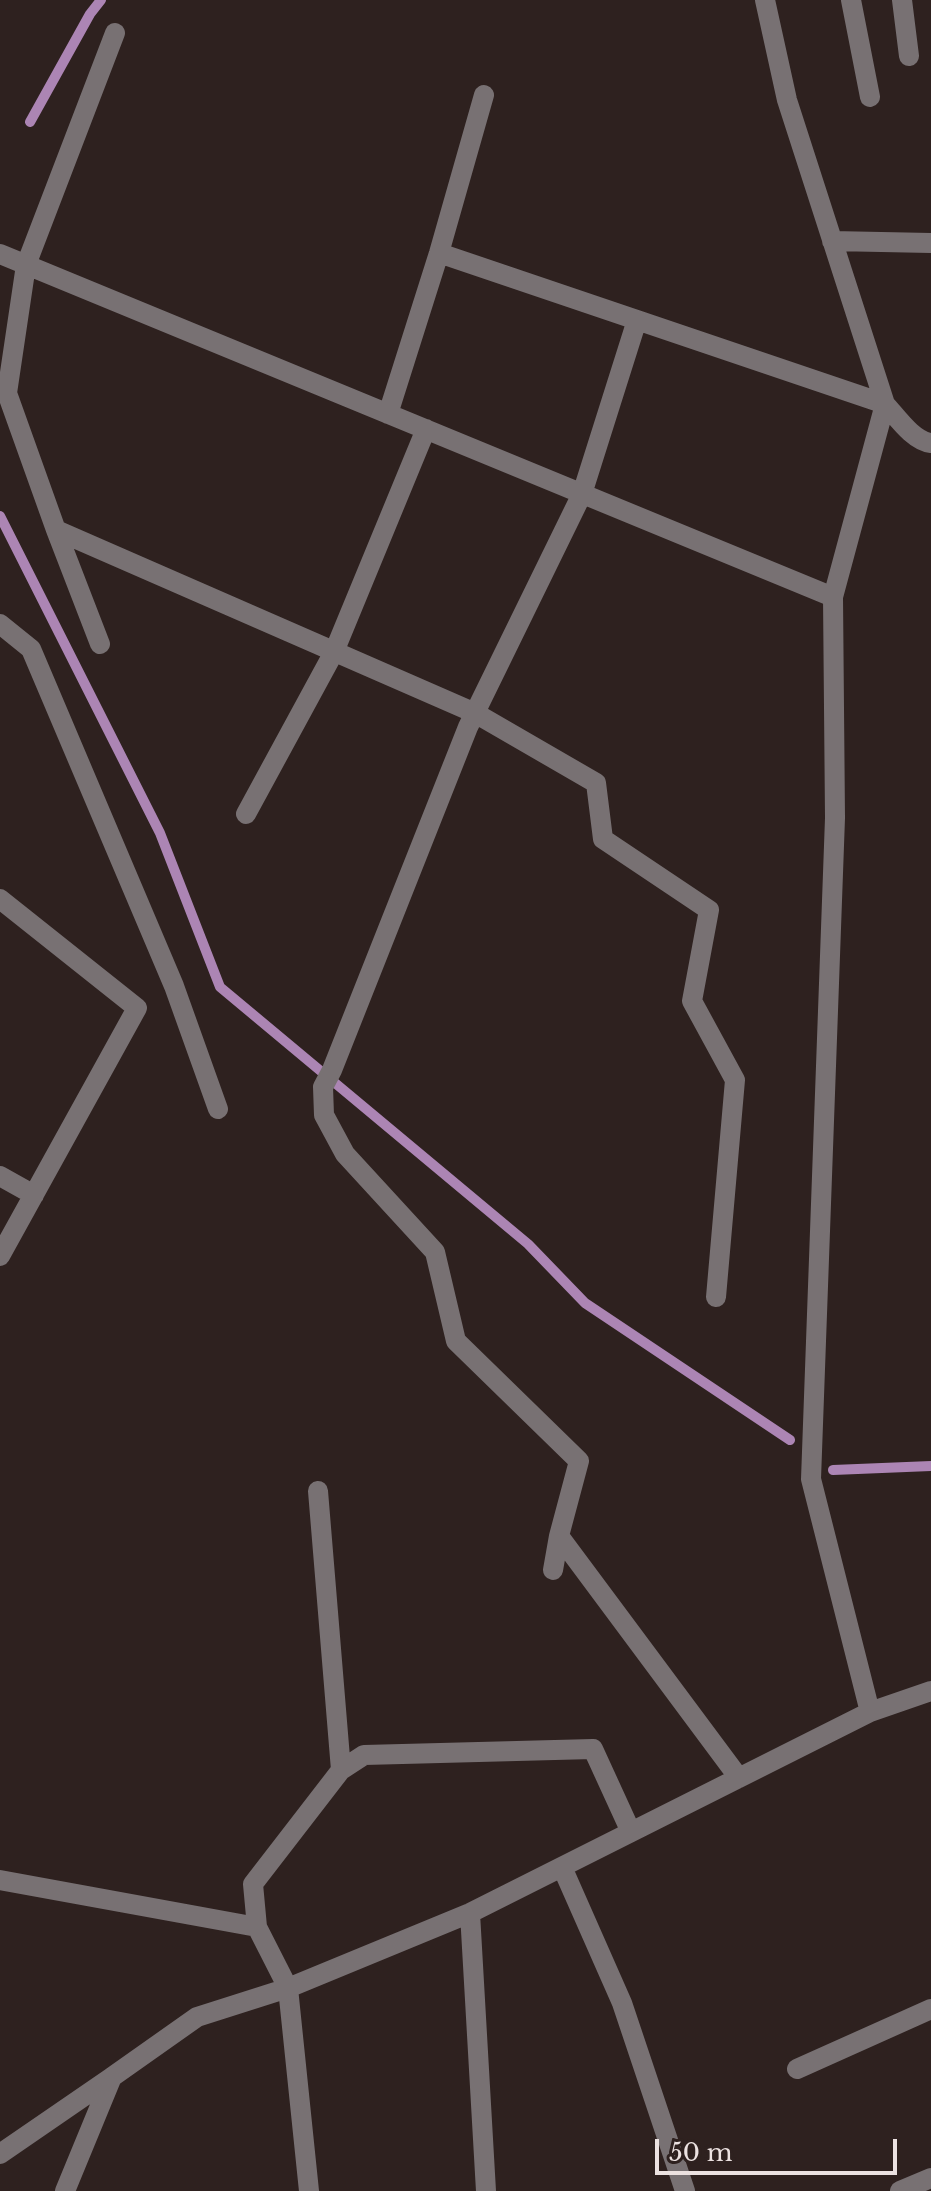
<!DOCTYPE html>
<style>
body{margin:0}
#map{position:relative;width:931px;height:2191px;overflow:hidden;background:#2e211f;font-family:"Libre Baskerville",serif}
canvas{display:block}
.scale{position:absolute;left:655px;top:2139px;width:242px;height:36px;box-sizing:border-box;border:4px solid #ece2e1;border-top:0;padding-left:10px;font-size:24px;line-height:28px;white-space:nowrap;color:#ece2e1;-webkit-text-stroke:6px #2e211f;paint-order:stroke}
</style>
<div id="map">
<canvas width="931" height="2191"></canvas>
<div class="scale">50 m</div>
</div>
<script>
const c = document.querySelector('canvas').getContext('2d');
c.lineJoin = 'round';
function stroke(path, color, width, dash) { c.strokeStyle = color; c.lineWidth = width; c.lineCap = dash ? 'butt' : 'round'; c.setLineDash(dash || []); c.stroke(path); }
const stream = new Path2D(`
 M30,122L90,14L101,0
 M0,516L160,833L220,987L528,1244L585,1303L790,1440
 M833,1470L931,1466`);
const minor = new Path2D(`
 M765,0L787,100L885,404L833,597L835,818L811,1479L870,1712
 M851,0L870,97
 M902,0L909,56
 M115,33L26,265L7,393L56,530L475,713L596,783L603,839L709,910L692,1001L735,1080L716,1297
 M832,241L931,243
 M439,253L885,404C897,417 913,441 931,443
 M0,254L833,597
 M388,414L439,253L484,95
 M56,530L100,644
 M0,624L31,649L174,986L218,1109
 M246,814L334,652L426,429
 M0,899L137,1008L0,1256
 M0,1176L34,1195
 M559,1536L739,1778
 M553,1570L559,1536L579,1461L456,1341L435,1252L345,1154L324,1115L323,1087L332,1070L468,727L582,494L637,320
 M341,1770L364,1755L593,1749L631,1832
 M562,1867L622,2003L685,2191
 M0,1880L257,1927L288,1988L309,2191
 M470,1913L486,2191
 M257,1927L253,1884L341,1770L318,1491
 M797,2069L931,2009
 M0,2154L112,2077
 M65,2191L112,2077L197,2017L288,1988L470,1913L870,1712L931,1691
 M900,2191L931,2178`);
stroke(stream, '#ac85b4', 10);
stroke(minor, '#787173', 20);
</script>
